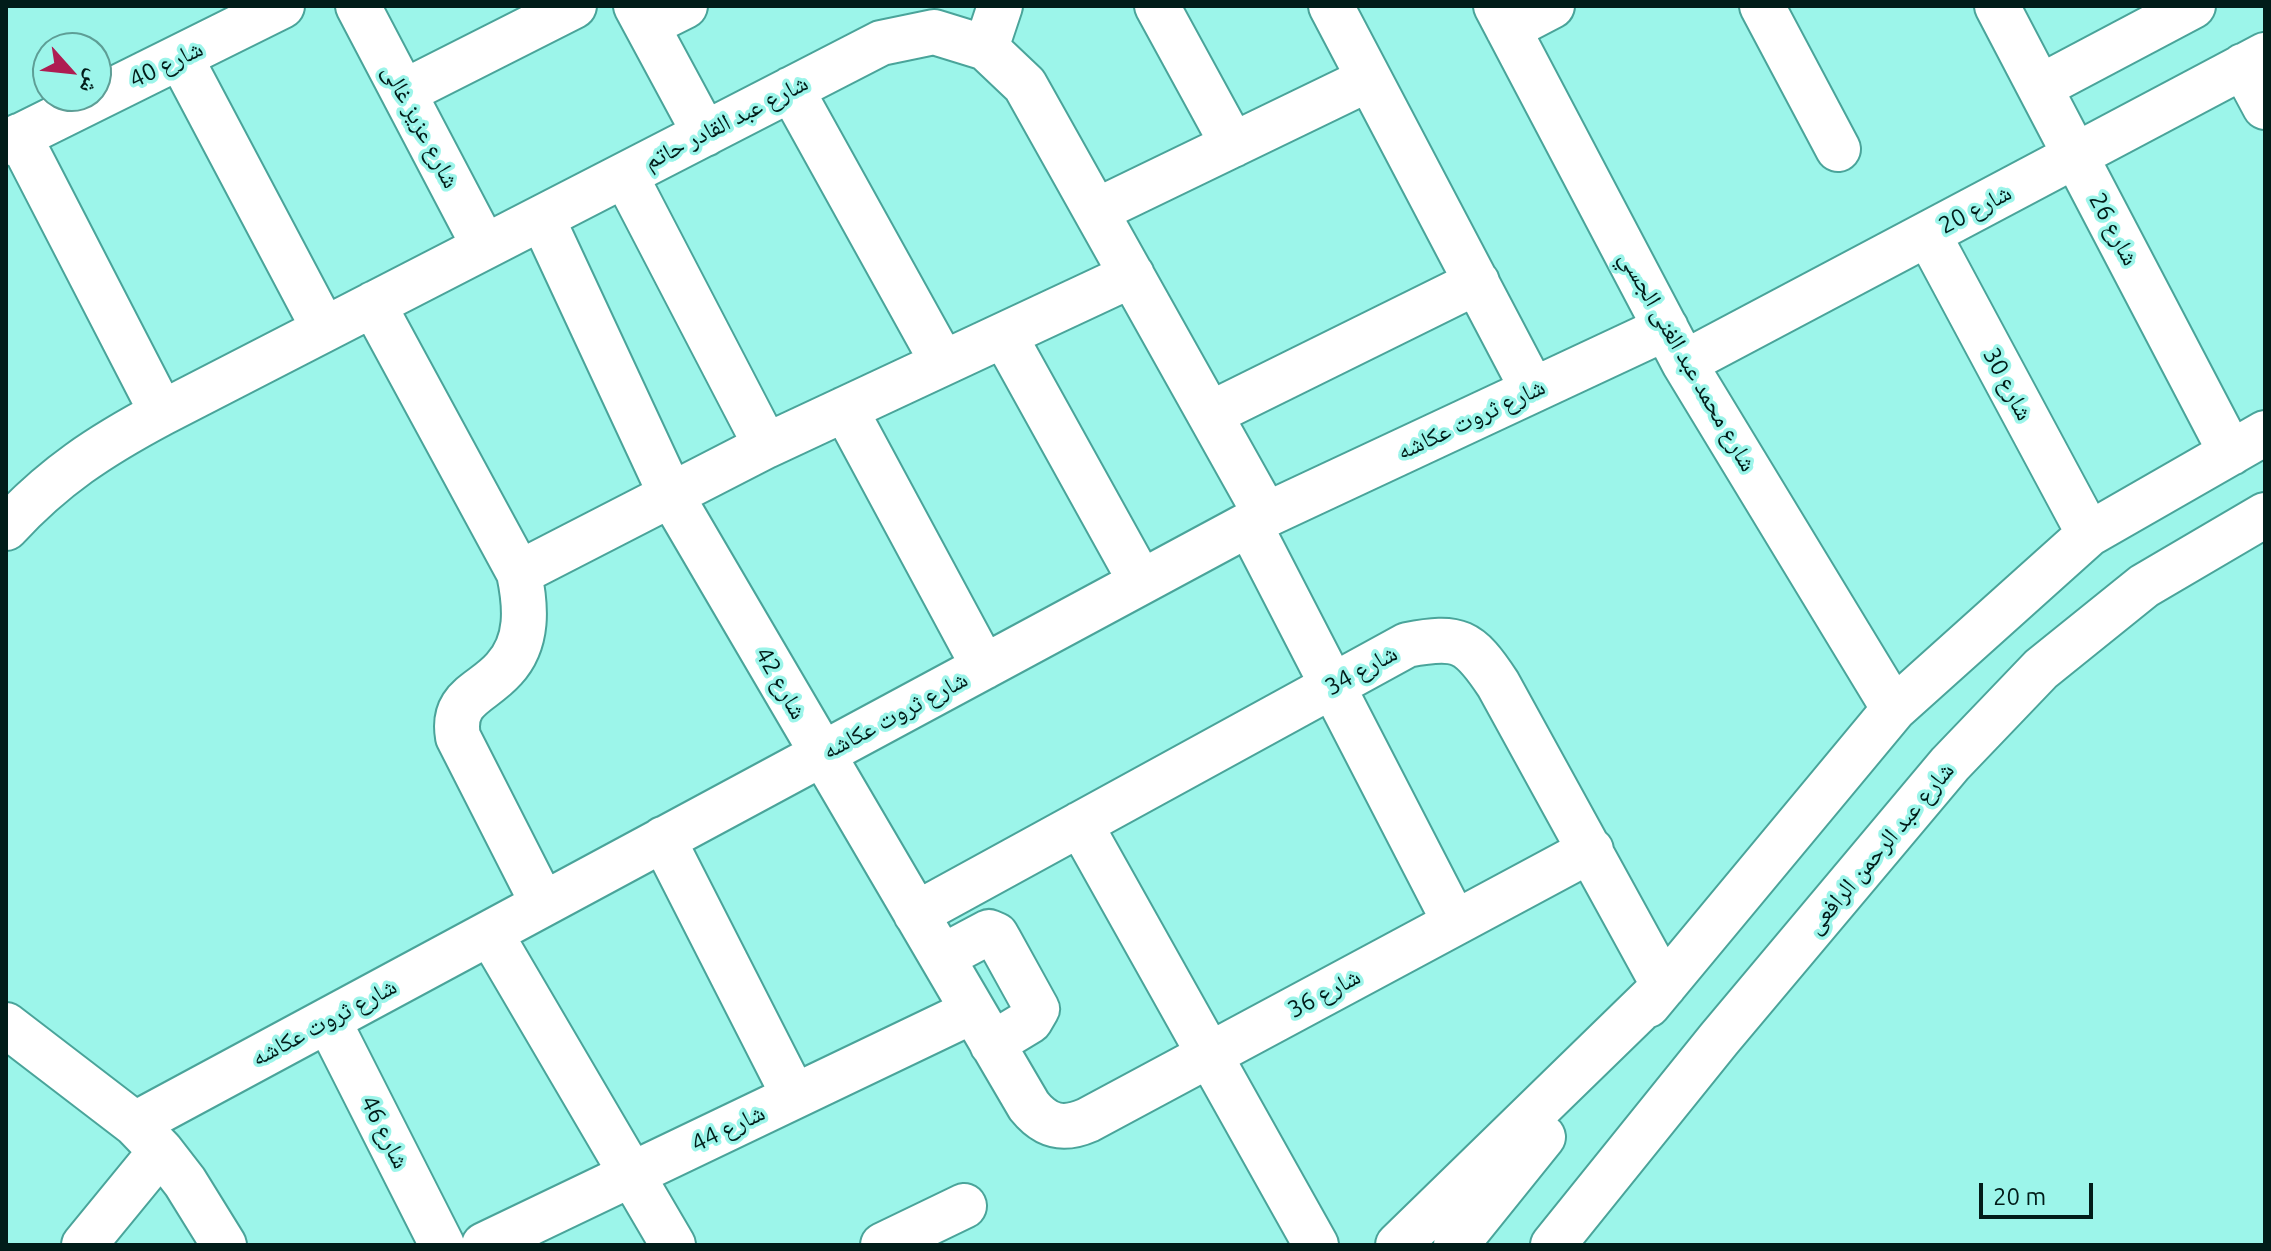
<!DOCTYPE html>
<meta charset="utf-8">
<style>
body{margin:0}
#map{position:relative;width:2271px;height:1251px;overflow:hidden;background:#9cf5ea;font-family:Ubuntu,"Noto Naskh Arabic",sans-serif}
canvas{display:block}
.frame{position:absolute;inset:0;border:8px solid #011c19;pointer-events:none}
.north{position:absolute;left:32px;top:32px;width:80px;height:80px;box-sizing:border-box;background:#9cf5ea;border:2px solid #5e9e96;border-radius:50%;rotate:117deg;font-size:22px;font-weight:700;line-height:32px;text-align:center;color:#011c19}
.north::after{content:'';display:block;margin:auto;width:28px;height:36px;background:#ae1d52;clip-path:polygon(50% 0,100% 100%,50% 72%,0 100%)}
.scale{position:absolute;left:1979px;top:1183px;width:114px;height:36px;box-sizing:border-box;border:4px solid #011c19;border-top:0;padding-left:10px;font-size:24px;line-height:28px;white-space:nowrap;color:#011c19;-webkit-text-stroke:6px #9cf5ea;paint-order:stroke}
</style>
<div id="map">
<canvas width="2271" height="1251"></canvas>
<div class="frame"></div>
<div class="north">ش</div>
<div class="scale">20 m</div>
</div>
<script>
const c = document.querySelector('canvas').getContext('2d');
c.lineJoin = 'round';
function stroke(path, color, width, dash) { c.strokeStyle = color; c.lineWidth = width; c.lineCap = dash ? 'butt' : 'round'; c.setLineDash(dash || []); c.stroke(path); }
function drawText(font, color, halo, rows, align = 'center') {
  c.font = font + ' Ubuntu,"Noto Naskh Arabic",sans-serif'; c.lineWidth = 7; c.setLineDash([]); c.textBaseline = 'middle'; c.strokeStyle = halo; c.fillStyle = color; for (const [text, x, y, turn = 0] of rows) {
    c.save(); c.translate(x, y); c.rotate((+turn || 0) * Math.PI / 180); c.textAlign = isNaN(turn) ? turn : align; if (halo) c.strokeText(text, 0, 0); c.fillText(text, 0, 0); c.restore();
  }
}
const minor = new Path2D(`
 M358,6L484,246
 M636,6L705,134
 M1157,6L1233,145
 M1331,6L1533,390
 M1496,6L1684,363L1894,709
 M1762,6L1838,149
 M1997,6L2231,453
 M647,25L685,6
 M1508,29L1552,6
 M986,48L1000,6
 M180,57L324,329
 M2243,66L2265,107
 M2040,87L2193,6
 M791,89L943,363
 M404,92L574,6
 M19,136L162,413
 M6,143L282,6
 M625,175L766,446
 M1096,211L1369,79
 M542,218L671,495L1029,1106C1046,1127 1063,1131 1088,1120L1591,850
 M1928,234L2089,534
 M373,304L519,573C526,606 529,642 504,669C482,694 451,697 458,737L543,904
 M1004,335L1141,582
 M1684,363L2265,55
 M845,409L984,667
 M1210,414L1477,282
 M1249,524L1455,923
 M6,528C54,476 100,446 162,413L881,43L934,32L986,48L1025,85L1266,515
 M519,573L766,446L1132,275
 M1080,824L1316,1245
 M663,839L794,1096
 M916,914L1407,645C1459,635 1469,640 1498,684L1664,986L1398,1245
 M490,933L673,1245
 M942,957L989,932L996,935L1000,942L1037,1009L1030,1021L992,1044
 M1648,1005L1894,709L2089,534L2265,433
 M328,1020L442,1245
 M6,1025L135,1124L161,1151L185,1182L224,1245
 M135,1124L1266,515L1666,328
 M84,1245L161,1151
 M484,1245L973,1011
 M883,1245L964,1206
 M1456,1245L1543,1137
 M1553,1245L1719,1039L1950,764L2041,669L2144,586L2265,515`);
const streetNames = [
 ["شارع 40",166,64,-26],
 ["شارع عبد القادر حاتم",726,122,-27],
 ["شارع عزيز غالى",421,126,62],
 ["شارع 20",1975,209,-28],
 ["شارع 26",2114,229,62],
 ["شارع محمد عبد الغنى الجسي",1688,361,60],
 ["شارع 30",2008,384,62],
 ["شارع ثروت عكاشه",1471,419,-25],
 ["شارع 34",1361,670,-29],
 ["شارع 42",781,683,60],
 ["شارع ثروت عكاشه",895,715,-28],
 ["شارع عبد الرحمن الرافعى",1880,848,-50],
 ["شارع 36",1324,993,-28],
 ["شارع ثروت عكاشه",324,1022,-28],
 ["شارع 44",728,1128,-26],
 ["شارع 46",385,1132,63]
];
stroke(minor, '#4aa49a', 48);
stroke(minor, '#fff', 44);
drawText('24px', '#011c19', '#9cf5ea', streetNames);
</script>
